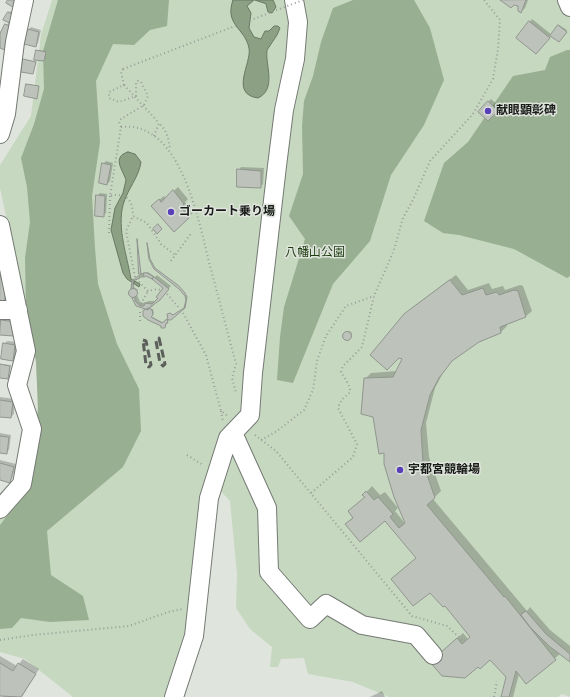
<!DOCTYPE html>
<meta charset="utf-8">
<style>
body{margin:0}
canvas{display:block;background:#dfe4dd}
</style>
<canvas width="570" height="697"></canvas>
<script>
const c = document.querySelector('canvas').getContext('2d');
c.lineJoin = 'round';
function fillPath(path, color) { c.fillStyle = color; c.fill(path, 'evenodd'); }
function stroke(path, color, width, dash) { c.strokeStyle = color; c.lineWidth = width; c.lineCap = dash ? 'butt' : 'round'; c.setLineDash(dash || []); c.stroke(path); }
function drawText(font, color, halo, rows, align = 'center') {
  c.font = font + ' "Archivo Narrow","Noto Sans JP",sans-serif'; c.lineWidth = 3; c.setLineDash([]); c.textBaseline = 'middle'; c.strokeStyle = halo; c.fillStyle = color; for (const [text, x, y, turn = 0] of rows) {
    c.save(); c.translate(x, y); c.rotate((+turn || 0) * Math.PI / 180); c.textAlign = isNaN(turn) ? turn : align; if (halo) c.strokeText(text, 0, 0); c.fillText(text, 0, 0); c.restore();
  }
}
const green = new Path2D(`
 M52,0H570V697L562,694L558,697H389L353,682L308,674L304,658L281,659L278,667H270L272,647L250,629L236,608L237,574L230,501L218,488L191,632L167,697H73L25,659L0,652V505L39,446L36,356L0,188V165L31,116L41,35Z`);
const forest = new Path2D(`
 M58,0H169L167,26L150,30L134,45L113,44L96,81L100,142L92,196L95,248L98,284L117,344L139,389L141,431L123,467L47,531L51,575L83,596L89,620L50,622L21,618L12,628L0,629V525L30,486L38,408L36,362L26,310L25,258L30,222L27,187L21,158L34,124L44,89L43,51Z
 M353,0H414L430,28L444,80L424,125L391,175L370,241L333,284L293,383L277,380L280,337L284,307L305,239L289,216L303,174L302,126L304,101L313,76L321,42L333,8Z
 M567,50H570V276L567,278L514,249L459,235L443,233L424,221L444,163L468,142L513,76L545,70L550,57Z`);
const water = new Path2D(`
 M233,0H254L247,6L251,13L249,28L254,37L261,39L265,31H269L274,26H278L280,28L277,35L267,50C265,65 277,89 258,98C229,94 252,63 249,48C245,28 224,25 233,0Z
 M255,0H273L276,7L272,13L268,12L266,4Z
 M128,152L135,154L141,162C139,177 127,190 123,205C117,229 127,255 131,279L140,284L139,287L127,279L123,273L111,230L115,208L123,193L126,180C123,170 111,157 128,152Z`);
const shadow = new Path2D(`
 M502,0H528L525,8L521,12L519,5Z
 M10,11L18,16L0,46V31L2,32L9,22L5,19Z
 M532,19L552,35L559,25L567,30L559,41L551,35L539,50L530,22Z
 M31,27L41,30L38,43L35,46L28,30Z
 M38,50L46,51L45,59H37L33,73L24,60L35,61Z
 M28,84L39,86L37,97L27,85Z
 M491,99L500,107L488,120L479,112Z
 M106,161L113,163L110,181L107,184L103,164Z
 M241,167L264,168L263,184L260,187L239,170Z
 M178,187L188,199L185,202L193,213L174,230L152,206L164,196L166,198Z
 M100,193L107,194L106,213L103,215L97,196Z
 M148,272L154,276L152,278L145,274L142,278L138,277L141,273Z
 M0,273L3,274L7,299L4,302L0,301Z
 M157,275L171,286L152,307L148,308L153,309L154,313L151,316L164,323L168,319L169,314L174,315L171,319H168L165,327H162L144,312L146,309L135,304L133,298L135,296H131L129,293L135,278L134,287L138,290L135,295H137L140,302L143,303L149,301H157L164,288L153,279Z
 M456,275L468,290L489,283L492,289L503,286L505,290L520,285L523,286L532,311L526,316L506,323L507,326L501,332L466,348L455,357L444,371L435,388L426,423L429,457L441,491L433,499L527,611L530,607L550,630L570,646V660L561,653L527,683L519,674L513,697H502L507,677L490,658L478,666L437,656L463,633L468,639L471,637L445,604L430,591L392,579L417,557L385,520L346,524L353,517L365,497L364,495L372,486L380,495L385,492L398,508L395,511L407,526L374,417L365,379L371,373L397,371L403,359L411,309Z
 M4,318L17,319L16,332L13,335L2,321Z
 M344 335a4 4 0 1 1 8 0a4 4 0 1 1-8 0Z
 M7,341L18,342L16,357L13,360L4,344Z
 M1,364L11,365L8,378L0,377Z
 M0,397L15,399L14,414L11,417L0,416Z
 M0,433L11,435L9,450L6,452H0Z
 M0,460L16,464L12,479L9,482L0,479Z
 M0,656L17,666L23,659L39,669L22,697H4L0,695Z
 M382,691L385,697H370Z`);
const building = new Path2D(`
 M8,0H19L16,9L6,3Z
 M526,0L521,13L518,11V6L514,5L511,8L500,0Z
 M8,12L18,17L14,25L3,20Z
 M529,21L550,38L536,54L516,38Z
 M5,24L14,28L7,51L0,48V34Z
 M558,25L567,32L559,42L550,36Z
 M28,29L39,32L36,47L24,44Z
 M36,50L46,52L44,61L34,60Z
 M23,59L36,62L33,74L21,72Z
 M26,84L39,86L37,99L24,96Z
 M488,101L498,111L488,121L478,112Z
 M102,163L111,165L107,185L99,183Z
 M237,169L261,171V188L237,187Z
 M173,190L184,204L181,207L189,218L174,232L151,206L159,199L161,202Z
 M96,195L105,196L104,217L95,216Z
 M158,224L162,229L157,234L153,229Z
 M137,239L141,274H139Z
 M147,243L150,259L155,268L179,286L185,293L187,297L185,308L171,320H168L167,314L170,313L173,315L184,308L186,300L185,296L179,289L154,269L149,259Z
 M144,273H147L154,277L152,279L146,276L144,277Z
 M0,276L7,288L4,303L0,302Z
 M139,276L140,278L133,281V288L131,289L132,281Z
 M154,277L169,289L160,300L150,307L148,310L136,306L132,298L135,297V301L140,306H144L145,303L152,304L158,298L156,297L163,288L152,279Z
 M450,280L462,295L483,288L486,295L497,292L499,295L514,290L518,291L526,317L500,327L501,333L479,342L452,361L439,378L430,395L421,430L423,463L435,498L427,505L504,597L505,596L556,660L526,684L516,671L509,697H501L506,677L490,660L480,669L478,667L465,678L442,676L430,662L457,638L462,644L470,637L445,606L443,607L430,593L413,606L391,579L416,558L385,521L360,542L345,524L353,518L348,511L365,497L362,495L366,491L374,500L378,497L393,514L390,517L399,528L405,523L394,497L384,464V453L379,454L373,417L361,414L364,378L393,377L402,359L399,358L387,370L370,355L404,314Z
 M128.5 293a4.5 4.5 0 1 1 9 0a4.5 4.5 0 1 1-9 0Z
 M149,308L152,310L153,315L151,317L162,323L167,319L168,323H166L165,328H161V326L148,320L143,316V311Z
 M1,320L15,322L13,336L0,335Z
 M342.5 336a4.5 4.5 0 1 1 9 0a4.5 4.5 0 1 1-9 0Z
 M3,343L15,345L13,361L1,359Z
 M0,364L10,366L8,379L0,378Z
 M0,400L13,402L11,418L0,417Z
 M0,436L9,437L7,454L0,453Z
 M0,463L14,467L10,483L0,480Z
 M526,611L546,634L570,654V662L549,646L530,627L521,615Z
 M0,663L13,671L18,663L36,674L21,697L0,696Z`);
const path = new Path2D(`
 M123,69L121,72L124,85L109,92V98L119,102L136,96V82L138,81L141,82L148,96L144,105L121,119L119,122L121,127L110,196C126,192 133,200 133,216
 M124,85L159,123
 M121,127C182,120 199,224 210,266C219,299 227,331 236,364L232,378L236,393
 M154,136L159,123C167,131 169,139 170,150
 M109,233L110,196
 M171,261L192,232
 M135,277L126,231L133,216L147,223L161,244L175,255
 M136,279L148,291L157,289L161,290
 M167,294L180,309
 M141,304L148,291
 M183,313L206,355L221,411L228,416
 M140,321V310
 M221,411L223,422
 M255,435L276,451L412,616L447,626L462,640
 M261,440L277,431L304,410L313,390L317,361L326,336L346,306L374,296
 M187,455L203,465
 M311,493L353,457L357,444L338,408C344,388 360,401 341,372L343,366L362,347L374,296L394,250L403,218L413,200L430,161L473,114L493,79L498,49L500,20L484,0
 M0,640L33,635L129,626L168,612L183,609
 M494,697L497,681`);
const minor = new Path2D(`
 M567,0L570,7
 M0,134L6,114L15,42L24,0
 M0,225L26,351L17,385L32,429L22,484L0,509
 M0,310H18
 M233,433L267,508L269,572L310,619L326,604L362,625L416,635L433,655
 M174,697L194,636L209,498L228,438L250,415L253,373L277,166L284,110L295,59L298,22L294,0`);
const rail = new Path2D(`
 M159,338L165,364L163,366L160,363L156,341Z
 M143,340L146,341L151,365L149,367L146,365Z`);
const pathBridge = new Path2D(`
 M123,69L303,0`);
const markers = [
 [488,111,4,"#5a40b8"],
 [171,212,4,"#5a40b8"],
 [400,470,4,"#5a40b8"]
];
const poiNames = [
 ["献眼顕彰碑",496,111],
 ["ゴーカート乗り場",179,212],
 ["宇都宮競輪場",408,470]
];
const parkNames = [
 ["八幡山公園",315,253]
];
fillPath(green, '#c6d8c0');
fillPath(forest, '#99af91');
fillPath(water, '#8ca184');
stroke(water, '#6a7964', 1);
fillPath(shadow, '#0003');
fillPath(building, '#bdc3bb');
stroke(building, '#91968f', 1);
stroke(minor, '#757a74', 20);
stroke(path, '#999d98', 2, [1, 3]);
stroke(minor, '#fff', 18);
stroke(rail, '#5b5e5a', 3, [8, 4]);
stroke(pathBridge, '#999d98', 2, [1, 3]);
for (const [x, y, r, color] of markers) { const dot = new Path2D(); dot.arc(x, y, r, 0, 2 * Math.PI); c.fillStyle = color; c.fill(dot); stroke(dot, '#dfe4dd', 1.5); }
drawText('bold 12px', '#191b19', '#dfe4dd', poiNames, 'left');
drawText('12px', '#1d3c10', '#dfe4dd', parkNames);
</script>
